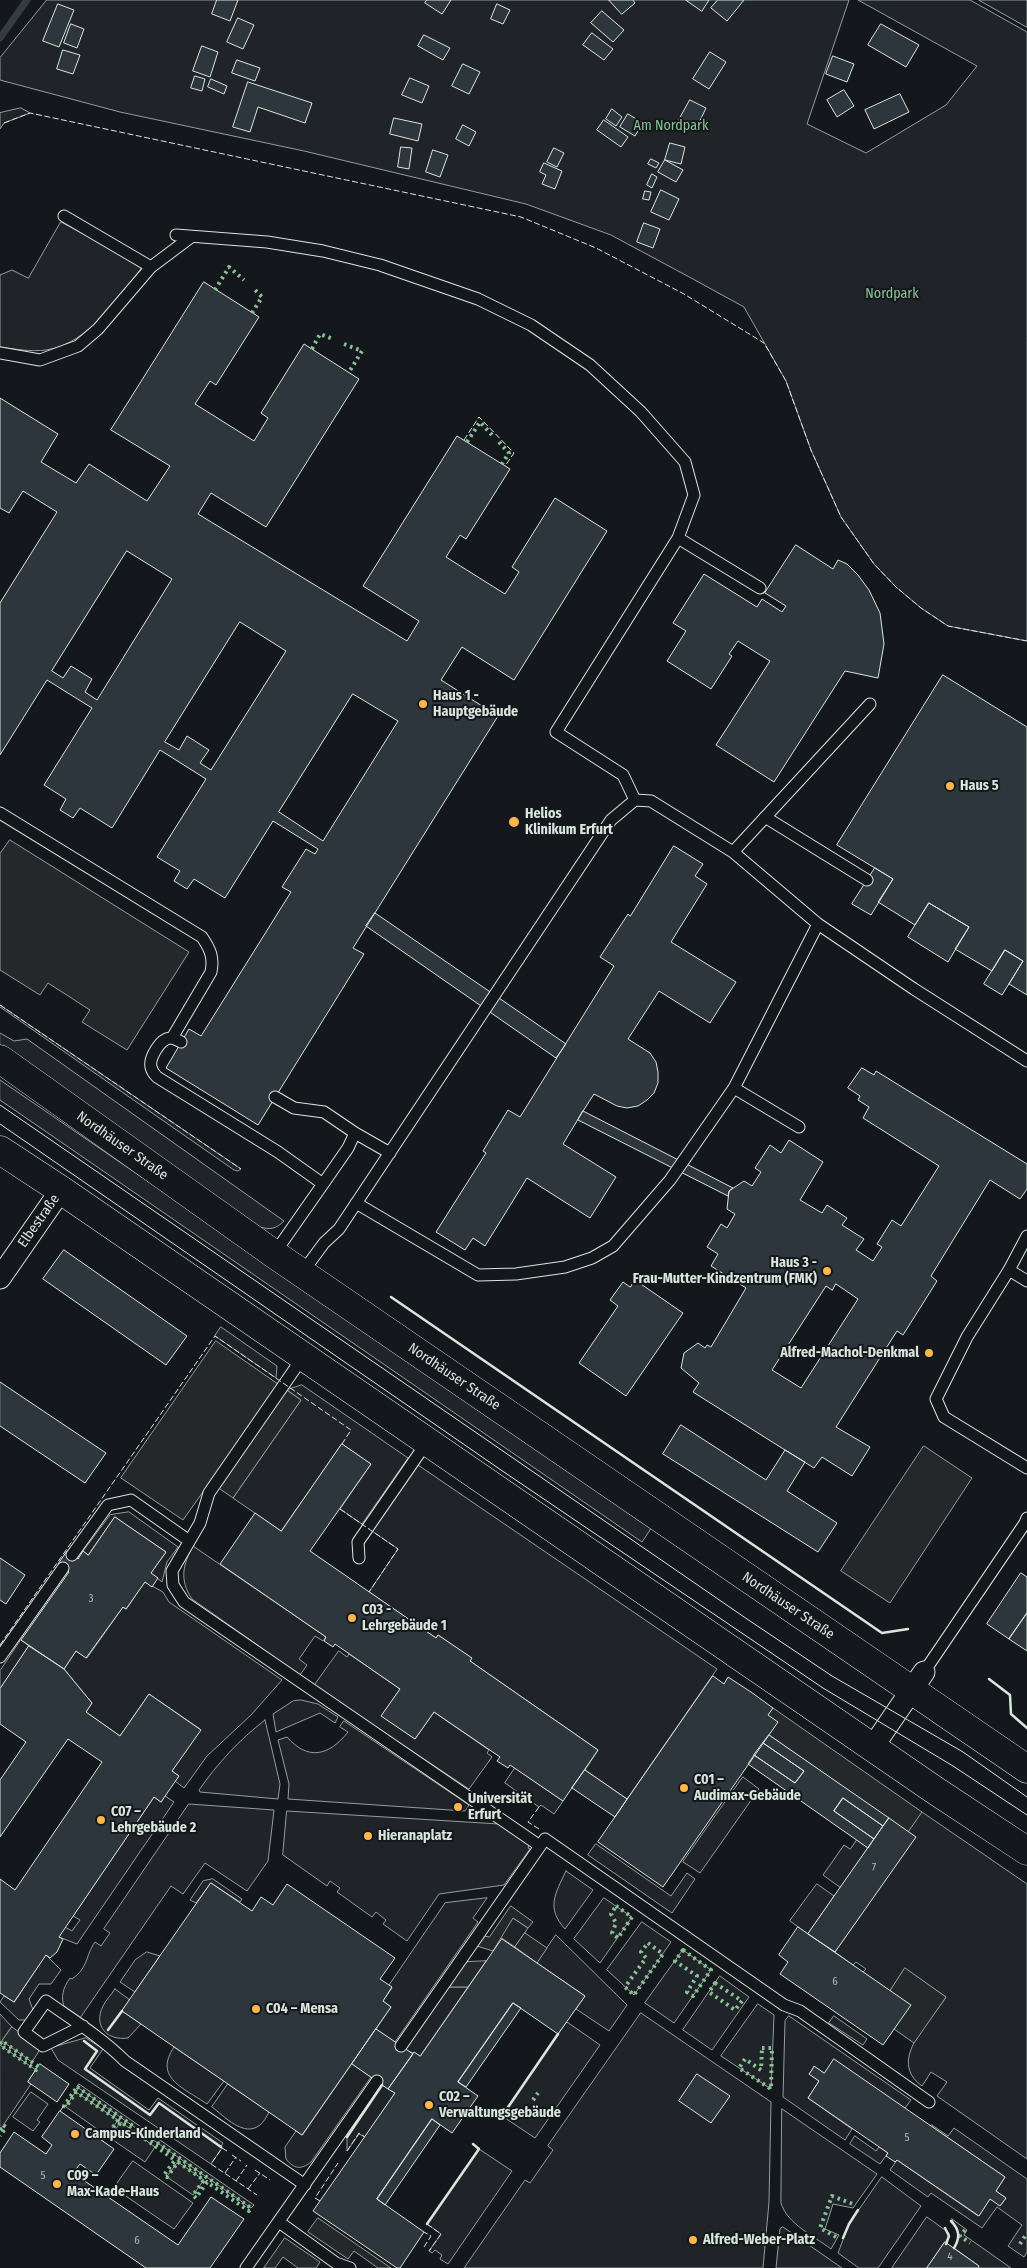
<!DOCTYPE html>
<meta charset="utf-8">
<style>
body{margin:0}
canvas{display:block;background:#14181c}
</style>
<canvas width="1027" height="2268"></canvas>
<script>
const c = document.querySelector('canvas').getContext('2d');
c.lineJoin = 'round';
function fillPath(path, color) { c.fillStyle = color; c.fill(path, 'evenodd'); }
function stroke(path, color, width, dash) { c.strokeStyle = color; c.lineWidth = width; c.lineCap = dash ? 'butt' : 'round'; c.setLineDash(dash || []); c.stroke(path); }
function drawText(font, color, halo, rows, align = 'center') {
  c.font = font + ' "Fira Sans Condensed",sans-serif'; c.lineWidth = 4; c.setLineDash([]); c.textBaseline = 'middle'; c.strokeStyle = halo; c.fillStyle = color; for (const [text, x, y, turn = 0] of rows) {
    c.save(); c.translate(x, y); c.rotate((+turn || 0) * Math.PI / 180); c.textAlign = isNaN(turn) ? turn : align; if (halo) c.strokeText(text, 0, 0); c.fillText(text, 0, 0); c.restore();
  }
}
const green = new Path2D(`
 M47,0H849L807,124L866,153L946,105L977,66L858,0H970L1027,32V641L948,626L921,608L896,587L874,564L841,517L811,450L786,381L744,307L693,279L611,235L526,204L304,151L120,112L0,80V58Z
 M979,0H1027V27Z
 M21,108L30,113L4,123L0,129V113Z
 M61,222L143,266C118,298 90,343 46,350C31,352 15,349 0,347V275L12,270L28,278Z
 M0,1005L241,1169L238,1171L234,1170L0,1007Z
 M0,1033L14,1041L27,1039L284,1221C276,1229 270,1230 260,1227L0,1047Z
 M0,1080L652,1527L642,1542L0,1100Z
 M221,1327L277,1366L276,1378L215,1336Z
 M302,1385L408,1458L362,1524L340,1509L371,1464L342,1444L281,1531L233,1498L301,1400L287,1390Z
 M418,1465L717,1669L627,1799L585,1770L598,1750L470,1661L471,1658L438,1635L436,1638L369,1592L398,1549L372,1531Z
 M129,1512L178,1547L167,1562L162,1582L151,1573L166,1552L115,1517L88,1555L83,1551L110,1515Z
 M193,1546L326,1637L323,1641L315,1636L299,1659L307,1665L300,1675L192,1599C179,1580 183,1564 193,1546Z
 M145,1582L163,1592L169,1602L282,1680L251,1715L207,1756L184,1788L175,1781L179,1776L172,1771L200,1729L149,1694L120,1736L86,1712L92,1703L64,1669L76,1651L87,1658L123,1607L126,1609Z
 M21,1640L29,1646L0,1689V1671Z
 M339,1651L347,1657L349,1654L400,1689L382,1716L415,1739L434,1712L489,1750L487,1753L492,1757L469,1789L314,1686Z
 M301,1700L318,1704L338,1717L335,1723L320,1713L276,1732L273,1714L293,1701Z
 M265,1720L280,1784L278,1799L200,1792L199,1790C218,1763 239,1740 265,1720Z
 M344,1721L469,1805L465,1811L288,1799L289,1784L278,1740L287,1737C308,1761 329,1756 348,1732L340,1727Z
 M515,1768L563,1801L554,1814L541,1805L539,1807L505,1783Z
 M743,1777L759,1789L700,1873L683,1862Z
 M165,1796L174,1802L77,1944L59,1937L65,1927L72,1931L80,1920L73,1916L154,1797L161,1802Z
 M189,1804L274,1810L268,1861L247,1891L205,1863L183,1894L171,1886L80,2018L65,2009C60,1997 63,1988 70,1978L72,1979C89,1967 85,1956 95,1942L101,1946L110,1933L104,1929Z
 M287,1811L499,1824L529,1845L528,1848L530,1849L504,1885L439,1894L407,1941L383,1924L386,1920L376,1912L372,1917L337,1892L340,1888L330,1881L327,1886L283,1855Z
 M922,1812L1027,1884V2159L937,2096L947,2082L931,2072L922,2086C886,2060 931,2022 946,1997L905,1969L890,1991L863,1972L866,1969L856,1962L853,1965L835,1952L915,1837L908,1832Z
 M857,1840L868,1848L841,1888L823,1875L844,1845L850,1849Z
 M596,1844L671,1896L687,1873L695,1879L672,1913L588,1855Z
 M566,1871L593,1890L565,1929C546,1908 555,1894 566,1871Z
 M213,1879L242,1899L240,1902L211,1883L196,1903L190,1900L203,1881Z
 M817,1884L834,1896L808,1934L790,1921Z
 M487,1898L473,1918L478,1922L395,2042L376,2029L391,2007L383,2001L392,1988L389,1985L445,1903Z
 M604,1898L632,1917L600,1963L574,1939Z
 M513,1918L528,1928L515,1947L500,1937Z
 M642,1922L671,1942L634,1995L607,1970Z
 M556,1935L627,2005L609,2031L576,2009L585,1996L537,1963Z
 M683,1950L711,1970L674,2023L645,2003Z
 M147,1952L160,1956L135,1992L120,1982L135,1960Z
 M46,1955L61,1970L51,1984H39L29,1999L33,2010L26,2020H19L0,2002L4,1996L14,2002Z
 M720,1976L749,1997L712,2050L683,2030Z
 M449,1987H468L420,2056L406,2050Z
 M115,1989L130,2000L122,2011L141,2024L128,2038C107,2041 93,2026 103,2006C106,2000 111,1995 115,1989Z
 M758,2004L774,2015L771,2089L721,2056Z
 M641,2013L771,2102L769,2202L763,2268H464L525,2180L530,2183L553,2150L548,2146Z
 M0,2014L12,2027L0,2044Z
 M789,2016L911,2100L905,2108L824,2073L814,2067L809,2074L819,2081L808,2098L852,2129L845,2140L783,2097L785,2021Z
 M834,2016L867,2039L863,2045L829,2023Z
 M567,2022L600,2045L535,2138L502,2116Z
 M86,2038L103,2049L90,2068L149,2110L158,2098L223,2143L221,2147L222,2148L211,2164L58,2060L51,2048Z
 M0,2045L36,2070L28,2082L31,2084L0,2130Z
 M174,2047L224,2081L207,2104C184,2088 153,2078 174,2047Z
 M352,2064L371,2077L311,2162C301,2170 294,2169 286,2159L285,2147L296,2131L302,2135Z
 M79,2084L254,2205L251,2208L77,2087Z
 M228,2084L269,2112C267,2116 264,2122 260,2125C244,2138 224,2116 212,2107Z
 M382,2085L395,2093L365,2137L359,2134L347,2151V2137Z
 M31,2092L48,2104L37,2120L40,2122L33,2131L13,2117Z
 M76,2092L118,2120L107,2136L66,2107Z
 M782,2109L877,2174L853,2208L833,2204L825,2229L839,2235L831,2249C814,2236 787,2224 781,2203Z
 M121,2122L155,2147L145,2162L110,2138Z
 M932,2125L948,2136L954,2128L1027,2179V2252L1024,2257L1008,2246L1022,2225L997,2207L982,2228L931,2193L928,2197L890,2170L897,2160L978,2216L990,2199L1001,2205L1006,2198L996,2191L1005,2177L931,2126Z
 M855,2136L876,2151L879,2147L888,2153L880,2164L850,2144Z
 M479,2149L512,2171L448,2264L440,2259L442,2255L435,2250L432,2253L429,2251L441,2234L427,2224Z
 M133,2161L193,2203L174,2229L114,2188Z
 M178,2162L204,2180L193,2195L167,2177Z
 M882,2177L921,2206L878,2268H859L838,2253L849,2224Z
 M927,2217L949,2233L946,2244L944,2243L927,2268H892Z
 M952,2219L967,2230L964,2235L1011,2268H978L979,2266L954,2248C963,2233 956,2232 952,2219Z
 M783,2227L842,2268H776L780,2229Z`);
const parking = new Path2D(`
 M10,840L189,952L127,1050L82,1022L90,1010L48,983L40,995L0,970V854Z
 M216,1341L301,1400L233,1498L210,1482L183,1520L121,1478Z
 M924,1446L972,1478L890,1603L841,1571Z
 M773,1708L922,1812L908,1832L769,1735L768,1715Z
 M511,1906L533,1922L528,1928L513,1918L493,1951L477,1946L484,1936L489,1937Z
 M525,1933L547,1948L537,1963L515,1947Z
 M486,1961L468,1987H449L466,1962Z
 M905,1968L946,1997L914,2043L894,2029L890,1991Z
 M12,2027L41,2048L32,2062L2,2041Z
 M318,2218L391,2268H378L354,2251L348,2259L308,2232Z
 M285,2238L320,2262L316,2268H298L283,2257L275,2268H264Z`);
const stream = new Path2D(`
 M0,38L27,0`);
const building = new Path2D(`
 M217,0H238L230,21L212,14Z
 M427,0H451L442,14L425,3Z
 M609,0H633L635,3L622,14Z
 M686,0H709L702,11Z
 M718,0H744L727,21L711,8Z
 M58,4L74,10L59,47L43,41Z
 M497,4L510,10L503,24L491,19Z
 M602,11L624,30L613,42L591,23Z
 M238,18L254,25L243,49L227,42Z
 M71,24L84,29L77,48L64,43Z
 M881,24L919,45L906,67L868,45Z
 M592,33L613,49L604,60L583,45Z
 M424,35L450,48L443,60L418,46Z
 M202,46L218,52L210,77L193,71Z
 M63,50L80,55L73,74L57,69Z
 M710,52L726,62L709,89L693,79Z
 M833,56L854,64L847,82L826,74Z
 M237,60L260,68L255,81L232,73Z
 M463,64L480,72L469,94L452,86Z
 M195,76L205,79L202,91L191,88Z
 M410,78L429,86L422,103L402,95Z
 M211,79L227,86L224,94L208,87Z
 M248,82L312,103L305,123L258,107L250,132L233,127Z
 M844,90L854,106L837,117L827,100Z
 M900,94L909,112L874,129L865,110Z
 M690,100L706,108L696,129L679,120Z
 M612,109L622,117L616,126L606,119Z
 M628,114L643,123L635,136L620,127Z
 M394,118L422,124L418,141L390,134Z
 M604,120L628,137L621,147L597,130Z
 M463,125L476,132L469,146L456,139Z
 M670,143L685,147L681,164L665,160Z
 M401,147L412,148L409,169L398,167Z
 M554,148L564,153L557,167L547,162Z
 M433,150L448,155L440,177L426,172Z
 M651,159L659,163L656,168L648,164Z
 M665,160L683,170L676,182L658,172Z
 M544,163L562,171L555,189L542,184L546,175L540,172Z
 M652,174L657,177L652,188L647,185Z
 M661,190L679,199L669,220L651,212Z
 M645,191L651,192L649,200L643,199Z
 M644,223L660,229L653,248L637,242Z
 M204,282L259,317L216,385L210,381L195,404L254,441L268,418L261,413L304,344L359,379L266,527L211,493L198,514L407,641L419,621L363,586L457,436L510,469L466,539L460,535L446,557L505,594L519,572L512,567L555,498L607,531L514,680L462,647L441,680L498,716L353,948L364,954L258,1125L166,1068L189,1029L201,1036L291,892L282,887L306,849L315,854L318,849L273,821L225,898L194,879L187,889L174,881L180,871L157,857L206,779L160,750L112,828L80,808L73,818L60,810L66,799L44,785L92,708L47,680L0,755V603L57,512L23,491L9,513L0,508V398L58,434L41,462L76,483L89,464L147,501L170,466L111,430ZM127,551L172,579L97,700L85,692L92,679L71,666L63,678L52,671ZM240,622L286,651L211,770L200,763L209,750L187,736L179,750L165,742ZM353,694L398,721L323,841L279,812Z
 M796,545L833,569L838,560L847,564L858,575L869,590L880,613L884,644L878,678L845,671L774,782L716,745L770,661L738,641L729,654L732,656L711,689L667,661L686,631L673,623L704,574L757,607L762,599L782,612L786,606L765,593Z
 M943,675L1027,727V995L1009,984L1023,961L1005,950L992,971L955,949L969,927L929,903L915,925L878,902L893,879L837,845Z
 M674,846L703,864L695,876L707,884L671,942L736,982L710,1023L659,991L628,1039L650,1053L656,1062L658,1072V1083L654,1093L647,1100L638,1106L627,1108L617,1106L594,1094L583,1111L563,1144L616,1177L590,1218L527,1178L485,1246L473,1238L465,1250L436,1232L486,1153L483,1151L508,1110L520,1117L614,966L600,957L628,914L630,916Z
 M875,868L893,879L871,915L852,904Z
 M929,903L969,927L948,962L908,937Z
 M375,913L566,1044L556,1058L366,926Z
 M1005,950L1023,961L1002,995L984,984Z
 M862,1068L874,1075L876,1071L1027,1164V1189L1020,1199L990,1180L931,1276L937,1281L903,1335L897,1331L836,1427L870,1447L852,1476L822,1457L814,1468L785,1450L693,1392L699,1383L681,1368L684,1353L698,1343L705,1348L707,1345L711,1347L746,1288L711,1266L718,1254L707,1247L721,1224L727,1228L735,1214L727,1209L729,1191L744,1181L752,1186L761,1172L755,1168L770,1145L781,1153L789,1140L823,1162L800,1200L822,1213L827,1205L847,1218L842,1225L864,1239L856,1250L873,1261L882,1247L877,1244L892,1220L901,1226L939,1166L863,1118L869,1107L858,1100L860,1096L848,1088ZM836,1284L858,1299L801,1388L772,1370L826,1286L832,1290Z
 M583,1111L733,1188L729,1191L728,1196L578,1120Z
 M64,1250L187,1336L166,1365L43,1279Z
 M635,1280L683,1313L626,1396L579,1363L618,1306L610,1300L623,1282L630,1287Z
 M0,1382L106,1453L85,1483L0,1426Z
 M681,1425L766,1480L785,1450L805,1462L787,1491L837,1523L818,1552L663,1454Z
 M342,1444L371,1464L310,1551L436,1638L438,1635L472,1658L470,1661L598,1750L563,1801L510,1765L508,1768L497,1761L500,1757L434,1712L415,1739L381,1716L400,1689L335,1644L333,1647L324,1641L326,1637L220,1564L255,1513L281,1531Z
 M115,1517L166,1552L151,1573L158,1578L152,1587L145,1582L126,1609L123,1607L86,1658L76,1651L64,1669L21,1640L69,1572L58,1564L67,1551L78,1559L83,1551L88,1555Z
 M0,1558L25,1575L6,1604L0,1600Z
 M1021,1573L1027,1577V1613L1009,1639L987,1624Z
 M1027,1613V1651L1009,1639Z
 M29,1646L64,1669L92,1703L86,1712L120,1736L149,1694L201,1730L172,1771L179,1776L161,1802L154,1797L59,1937L63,1939L57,1952L50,1958L46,1955L14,2002L0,1993V1879L15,1890L102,1762L68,1739L0,1837V1780L26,1742L0,1724V1689Z
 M713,1676L724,1684L728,1677L751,1692L773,1708L768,1715L778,1722L663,1887L598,1842Z
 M769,1735L889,1818L883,1826L843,1798L834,1811L874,1839L868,1848L748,1764L754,1755L795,1783L804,1771L763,1743Z
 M763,1743L804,1771L795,1783L754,1755Z
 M585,1770L627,1799L615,1817L572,1788Z
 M843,1798L883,1826L874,1839L834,1811Z
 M889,1818L916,1837L835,1952L808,1934Z
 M211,1883L252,1911L261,1897L273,1905L287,1884L395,1958L380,1979L392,1987L383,2001L391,2007L302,2135L122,2011Z
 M798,1927L911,2005L883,2045L780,1974L788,1962L779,1955Z
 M502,1939L585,1996L558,2034L513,2003L458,2082L478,2096L452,2133L432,2119L377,2199L424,2232L400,2268H397L313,2211L395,2093L388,2089L414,2052L420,2056Z
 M513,2003L521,2008L466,2087L458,2082Z
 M376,2029L413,2054L388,2089L352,2064Z
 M834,2059L1005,2177L996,2191L1006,2198L1000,2206L990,2199L979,2216L897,2160L895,2162L886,2156L888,2153L808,2098L819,2081L809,2074L812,2070L814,2066L824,2073Z
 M40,2064L69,2084L57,2102L28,2082Z
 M697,2074L730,2096L711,2123L679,2101Z
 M60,2111L114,2149L96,2175L80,2164L73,2173L178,2245L211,2197L244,2219L210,2268H146L0,2167V2153L14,2132L46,2154L52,2145L42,2137Z
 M432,2119L440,2125L385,2205L377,2199Z
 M945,2242L979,2266L978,2268H927Z`);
const service = new Path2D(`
 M64,216L151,267
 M176,235L267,242L323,251L380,265L478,299L531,325L590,365L641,412L685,462L694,495L678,538
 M0,353L40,360L78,346L98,329L151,267L191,237
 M635,800L623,775L556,732L678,538L760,588
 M0,813L202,937C210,949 214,957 211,972L172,1038
 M765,817L867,880
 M733,852L870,704
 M181,1042C177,1040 174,1038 170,1038C160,1039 149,1058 151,1067C152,1072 154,1074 157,1077L278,1152L323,1184L274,1254
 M734,1088L799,1127
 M275,1097L294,1108L324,1112L355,1133L348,1148L323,1184
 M355,1133L390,1153
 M356,1203L478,1275L516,1274L565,1267L592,1258L613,1246L670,1180L734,1088L818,924
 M1027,1236L1009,1270L967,1337L936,1399L944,1417L1027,1468
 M1009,1270L1027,1281
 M302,1273L324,1243L339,1229L611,820L635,800L651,801L733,852L818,924L914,989L1027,1061
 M303,1357L209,1493L200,1523L172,1571L173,1585L184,1602L540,1846
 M72,1555L108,1505L131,1500L188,1540
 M359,1558L358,1542L427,1442
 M0,1657L63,1568
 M924,1672L1025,1523L1027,1518
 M83,2026L43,2046L24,2032L46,2001C73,2020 102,2038 125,2061L305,2185
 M401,2046L545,1839L784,2005L800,2011L929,2102
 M279,2222L336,2263L350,2268
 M246,2268L377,2081`);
const minor = new Path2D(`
 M0,1278L61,1190
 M872,1748L924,1672`);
const secondary = new Path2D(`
 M0,1059L274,1254L1027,1769
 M0,1150L61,1190L936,1791L1027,1851`);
const tram = new Path2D(`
 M0,1105L747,1619L832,1676L963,1752L1027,1797
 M0,1124L501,1470L823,1688L953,1766L1027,1815`);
const hedge = new Path2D(`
 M215,290L229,267L244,280
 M252,313L262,297L253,288
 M344,344L362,351L349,372
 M312,349L320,334L333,339
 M467,442L480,422L492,435
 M499,442L509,453L502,464
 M616,1906L632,1917L618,1938L612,1933L616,1923L611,1914Z
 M648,1943L663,1954L634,1995L625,1987L646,1958L641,1952Z
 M683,1950L711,1970L693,1996L687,1992L697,1976L675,1961Z
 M715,1983L742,2001L735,2010L709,1992Z
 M0,2044L2,2041L39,2067L36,2070L0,2045
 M762,2048H772L771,2089L739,2068L745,2059L761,2070Z
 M77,2087L251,2208L249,2211L207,2182L196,2198L193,2195L204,2180L178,2162L167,2177L164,2175L175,2160L121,2122L110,2138L107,2136L118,2120L76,2092L66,2107L64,2106Z
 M533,2100L538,2093
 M0,2130L3,2125L6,2127L0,2136
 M965,2230L960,2236L970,2243
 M836,2237L820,2228L832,2196L853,2204
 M1020,2244L1027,2233`);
const fence = new Path2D(`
 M4,123L30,113L521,217L596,248L684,294L764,343L786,381L811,450L841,517L874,564L896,587L921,608L948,626L1027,641
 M464,440L479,417L514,453L505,466
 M0,1005L241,1169
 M340,1509L398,1549L369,1592
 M0,1645L215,1336L351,1430L342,1444
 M539,1829L528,1822L539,1807
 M60,2111L64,2106
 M227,2151L222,2148L211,2164L257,2195
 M347,2151L359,2133L365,2137
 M232,2155L241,2161
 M255,2170L270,2180
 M225,2173L236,2157
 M236,2181L247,2165
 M248,2189L260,2173
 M320,2201L315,2198L338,2163
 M427,2224L441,2234L429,2251
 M424,2247L431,2236L424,2232`);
const wall = new Path2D(`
 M391,1297L882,1633L908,1629
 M989,1679L1010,1695L1011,1714L1027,1728
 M108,2030L122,2011
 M84,2041L97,2051L85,2069L150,2115L159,2103L221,2147
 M496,2112L502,2116L558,2034
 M347,2137L382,2085
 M951,2221C960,2230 960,2238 954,2248
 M427,2224L479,2149L473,2144
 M945,2228L949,2236L946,2244
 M843,2238L849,2224L858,2210`);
const markers = [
 [423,704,5,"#ffb74d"],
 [950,786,5,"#ffb74d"],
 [514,822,6,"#ffb74d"],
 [827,1271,5,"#ffb74d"],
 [929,1353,5,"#ffb74d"],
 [352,1618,5,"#ffb74d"],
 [684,1788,5,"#ffb74d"],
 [458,1807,5,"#ffb74d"],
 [101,1820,5,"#ffb74d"],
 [368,1836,5,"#ffb74d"],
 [256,2009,5,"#ffb74d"],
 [429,2105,5,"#ffb74d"],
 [75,2134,5,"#ffb74d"],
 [57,2184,5,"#ffb74d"],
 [693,2240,5,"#ffb74d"]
];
const numberNames = [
 ["3",91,1599],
 ["7",874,1868],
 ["6",835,1982],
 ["5",907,2138],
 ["5",43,2176],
 ["6",137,2241],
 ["4",950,2257]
];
const parkNames = [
 ["Am Nordpark",671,126],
 ["Nordpark",892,294]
];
const poiNames = [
 ["Haus 1 -",433,696],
 ["Hauptgebäude",433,712],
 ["Haus 5",960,786],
 ["Helios",525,814],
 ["Klinikum Erfurt",525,830],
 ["Haus 3 -",817,1263,"right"],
 ["Frau-Mutter-Kindzentrum (FMK)",817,1279,"right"],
 ["Alfred-Machol-Denkmal",919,1353,"right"],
 ["C03 -",362,1610],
 ["Lehrgebäude 1",362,1626],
 ["C01 –",694,1780],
 ["Audimax-Gebäude",694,1796],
 ["Universität",468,1799],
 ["Erfurt",468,1815],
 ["C07 –",111,1812],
 ["Lehrgebäude 2",111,1828],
 ["Hieranaplatz",378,1836],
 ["C04 – Mensa",266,2009],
 ["C02 –",439,2097],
 ["Verwaltungsgebäude",439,2113],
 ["Campus-Kinderland",85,2134],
 ["C09 –",67,2176],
 ["Max-Kade-Haus",67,2192],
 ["Alfred-Weber-Platz",703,2240]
];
const streetNames = [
 ["Nordhäuser Straße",122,1146,35],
 ["Elbestraße",39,1221,-55],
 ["Nordhäuser Straße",454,1377,34],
 ["Nordhäuser Straße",788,1606,34]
];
fillPath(green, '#202428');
stroke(green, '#939e99', 1);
fillPath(parking, '#24282b');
stroke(parking, '#939e99', 1);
stroke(stream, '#363b3e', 7);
fillPath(building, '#2c363c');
stroke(building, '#d8e6dc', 1);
stroke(service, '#d8e6dc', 13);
stroke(minor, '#d8e6dc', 23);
stroke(secondary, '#d8e6dc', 29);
stroke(service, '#14181c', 11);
stroke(minor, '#14181c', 21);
stroke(secondary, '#14181c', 28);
stroke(tram, '#d8e6dc', 1);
stroke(hedge, '#8ac095', 4, [2.5, 4]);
stroke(fence, '#d8e6dc', 1, [6, 2.5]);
stroke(wall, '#d8e6dc', 2.5);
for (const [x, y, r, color] of markers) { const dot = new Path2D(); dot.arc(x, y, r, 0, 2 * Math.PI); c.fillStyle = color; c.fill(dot); stroke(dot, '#14181c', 2); }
drawText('11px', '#adbab4', null, numberNames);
drawText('14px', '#8ac095', '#14181c', parkNames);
drawText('bold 14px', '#d8e6dc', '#14181c', poiNames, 'left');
drawText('14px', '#d8e6dc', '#14181c', streetNames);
</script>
